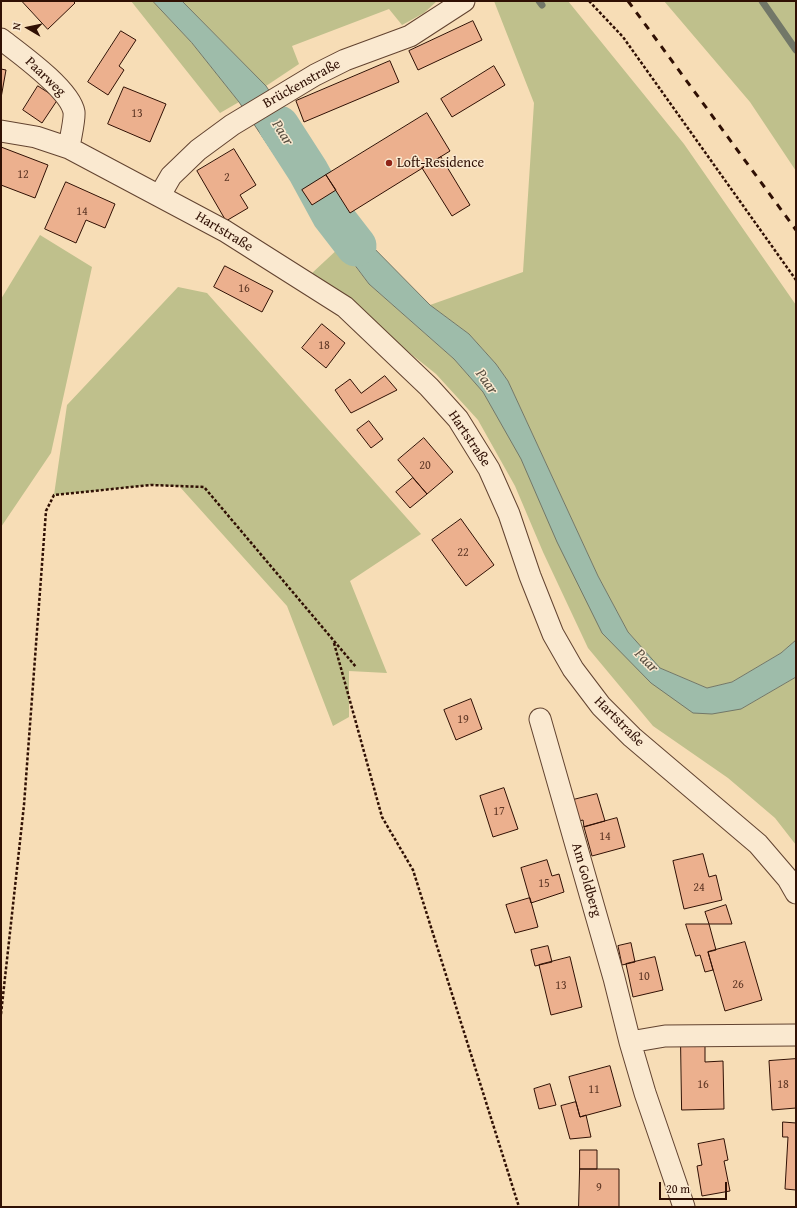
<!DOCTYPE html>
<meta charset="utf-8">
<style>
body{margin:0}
#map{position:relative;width:797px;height:1208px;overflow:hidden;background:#f7ddb6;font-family:"Gentium Book Plus",serif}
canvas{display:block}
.frame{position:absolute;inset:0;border:2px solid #301004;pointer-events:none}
.north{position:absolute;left:8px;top:8px;width:40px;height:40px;-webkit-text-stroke:3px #fae9d0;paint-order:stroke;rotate:279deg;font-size:11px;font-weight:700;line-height:16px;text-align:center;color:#301004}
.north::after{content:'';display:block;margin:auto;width:14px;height:18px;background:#301004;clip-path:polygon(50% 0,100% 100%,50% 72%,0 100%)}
.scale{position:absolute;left:659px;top:1182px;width:68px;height:18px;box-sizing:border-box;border:2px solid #301004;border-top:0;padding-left:5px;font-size:12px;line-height:14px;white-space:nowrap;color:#301004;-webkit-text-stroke:3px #fae9d0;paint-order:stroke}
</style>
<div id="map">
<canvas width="797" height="1208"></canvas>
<div class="frame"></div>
<div class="north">N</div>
<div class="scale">20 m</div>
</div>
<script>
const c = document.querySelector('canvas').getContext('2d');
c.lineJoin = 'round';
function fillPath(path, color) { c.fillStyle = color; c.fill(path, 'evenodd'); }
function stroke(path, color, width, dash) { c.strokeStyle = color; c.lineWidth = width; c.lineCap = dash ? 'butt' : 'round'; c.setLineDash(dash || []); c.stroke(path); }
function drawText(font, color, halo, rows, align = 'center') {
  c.font = font + ' "Gentium Book Plus",serif'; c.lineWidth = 3; c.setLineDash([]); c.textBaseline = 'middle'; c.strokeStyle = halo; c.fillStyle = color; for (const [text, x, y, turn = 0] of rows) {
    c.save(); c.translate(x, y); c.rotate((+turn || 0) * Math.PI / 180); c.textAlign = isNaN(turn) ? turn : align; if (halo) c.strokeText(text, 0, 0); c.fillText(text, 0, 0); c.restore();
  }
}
const green = new Path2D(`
 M131,1H152L155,3L192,43L239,102L220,113Z
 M182,1H437L424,13L402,25L389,9L292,46L299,64L266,86Z
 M494,1H568L684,144L796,305V640L781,653L732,682L707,688L660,668L628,632L598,576L508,381L496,364L469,334L430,305L523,272L534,103Z
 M664,1H796V171L750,102Z
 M40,235L92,267L51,453L1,527V299Z
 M340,247L369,284L454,359L483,392L651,683L741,709L796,677V845L775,818L728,778L653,726L588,648L543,552L515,486L478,420L436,374L311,274Z
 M178,287L207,293L421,534L350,581L387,673L349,671V717L333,726L287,606L180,487H193L151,485L54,495L67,405Z`);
const water = new Path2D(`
 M153,1H182L266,86L283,111L317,169L294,184L239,102L192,43Z
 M333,194L362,236L430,305L469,334L496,364L508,381L598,576L628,632L660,668L707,688L732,682L781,653L796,640V677L741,709L712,714L693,713L651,683L602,633L557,542L521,459L483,392L454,359L369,284L311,207Z`);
const stream = new Path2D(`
 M539,1L542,5
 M762,1L796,50`);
const river = new Path2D(`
 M279,126L308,171L332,215L356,246`);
const building = new Path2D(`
 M22,1H73L75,3L48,29Z
 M473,21L482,40L418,70L409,51Z
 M121,31L136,40L119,66L124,70L108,95L88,82Z
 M390,61L399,82L304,122L296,101Z
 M494,66L505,85L452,117L441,99Z
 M1,69L6,70L1,98Z
 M38,86L58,99L42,123L23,110Z
 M124,87L166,104L150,142L108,124Z
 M427,113L450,151L350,213L326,175Z
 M1,147L48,165L35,198L1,185Z
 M234,149L256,185L240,195L248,208L226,221L197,171Z
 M441,157L470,205L452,216L422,168Z
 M326,175L336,190L312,205L302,190Z
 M66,182L115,204L105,228L86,220L76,243L45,229Z
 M225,266L273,291L262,312L214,287Z
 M322,324L345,343L326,368L302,348Z
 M385,376L397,390L351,413L335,390L350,379L361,393Z
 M369,421L383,439L371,448L357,430Z
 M424,438L453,472L427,494L398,460Z
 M413,478L427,494L410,508L396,492Z
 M461,519L494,565L466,586L432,540Z
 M471,699L482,729L456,740L444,710Z
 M504,788L518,829L493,837L480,796Z
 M597,794L605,821L584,827L583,820L579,821L573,800Z
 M617,818L625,847L592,856L584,827Z
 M703,854L709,877L716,875L722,900L684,909L673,861Z
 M547,860L552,876L559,874L564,892L531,903L521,868Z
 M530,898L538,927L515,933L506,905Z
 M726,905L732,924H709L705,912Z
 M686,924H709L716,950L708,952L713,970L705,972L700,955L696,956Z
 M745,942L762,1000L725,1011L708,952Z
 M631,943L635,962L622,965L618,946Z
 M548,946L552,962L535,966L531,950Z
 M570,957L582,1007L551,1015L539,965Z
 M655,957L663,990L633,997L626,964Z
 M681,1045H705V1062L723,1061L724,1109L682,1110Z
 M796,1059V1108L772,1110L769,1061Z
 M610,1066L621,1106L580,1117L569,1077Z
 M550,1084L556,1105L539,1109L534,1089Z
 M576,1102L580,1117L586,1115L591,1137L570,1139L561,1106Z
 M783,1122L796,1123V1190L785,1189L788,1137H783Z
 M724,1139L728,1160L724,1161L730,1191L702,1196L697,1166L702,1165L698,1144Z
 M580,1150H597V1169H580Z
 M580,1169H619V1207H579Z`);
const path = new Path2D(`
 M589,1L623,37L796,280
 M334,643L382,817L413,870L519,1207
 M1,1014L24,805L46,511L54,495L151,485L204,487L356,667`);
const street = new Path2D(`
 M1,39C19,53 70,89 74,112C75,120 70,139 69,148
 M1,131L36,137L69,148L225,231L345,307L429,387L458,419L489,469L509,514L530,576L553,634L573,669L601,706L632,737L758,844L788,879L796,893
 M160,195L171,176L198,150L232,125L315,75L345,60L410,36L464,1
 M540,719L614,978L630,1042L645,1093L684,1207
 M630,1042L665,1036L796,1035`);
const rail = new Path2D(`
 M628,1L796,230`);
const markers = [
 [389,163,4,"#8f2418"]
];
const numberNames = [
 ["13",137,114],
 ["12",23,175],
 ["2",227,178],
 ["14",82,212],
 ["16",244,289],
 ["18",324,346],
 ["20",425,466],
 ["22",463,553],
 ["19",463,720],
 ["17",499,812],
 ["14",605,837],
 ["15",544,884],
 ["24",699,888],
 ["10",644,977],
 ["26",738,985],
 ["13",561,986],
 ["16",703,1085],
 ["18",783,1085],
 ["11",594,1090],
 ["9",599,1188]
];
const streetNames = [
 ["Paarweg",45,77,44],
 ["Brückenstraße",302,84,-29],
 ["Hartstraße",224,232,31],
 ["Hartstraße",469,439,56],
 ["Hartstraße",619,722,45],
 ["Am Goldberg",586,880,74]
];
const poiNames = [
 ["Loft-Residence",397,163]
];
const waterNames = [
 ["Paar",282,133,58],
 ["Paar",486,382,55],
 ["Paar",646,661,45]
];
fillPath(green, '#bfc08c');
fillPath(water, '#9ebcaa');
stroke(water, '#727768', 1);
stroke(stream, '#727768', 7);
stroke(river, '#9ebcaa', 41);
fillPath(building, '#ecb08e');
stroke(building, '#301004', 1);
stroke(street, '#624330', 23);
stroke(path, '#301004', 2.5, [3, 2]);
stroke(street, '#fae9d0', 21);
stroke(rail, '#301004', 3, [7, 7]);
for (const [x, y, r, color] of markers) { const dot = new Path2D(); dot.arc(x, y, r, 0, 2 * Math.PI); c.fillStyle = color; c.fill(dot); stroke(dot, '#fae9d0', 1.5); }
drawText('12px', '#5f3826', null, numberNames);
drawText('14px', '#301004', '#fae9d0', streetNames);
drawText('14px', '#301004', '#fae9d0', poiNames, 'left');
drawText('italic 15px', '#564c3e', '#fae9d0', waterNames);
</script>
